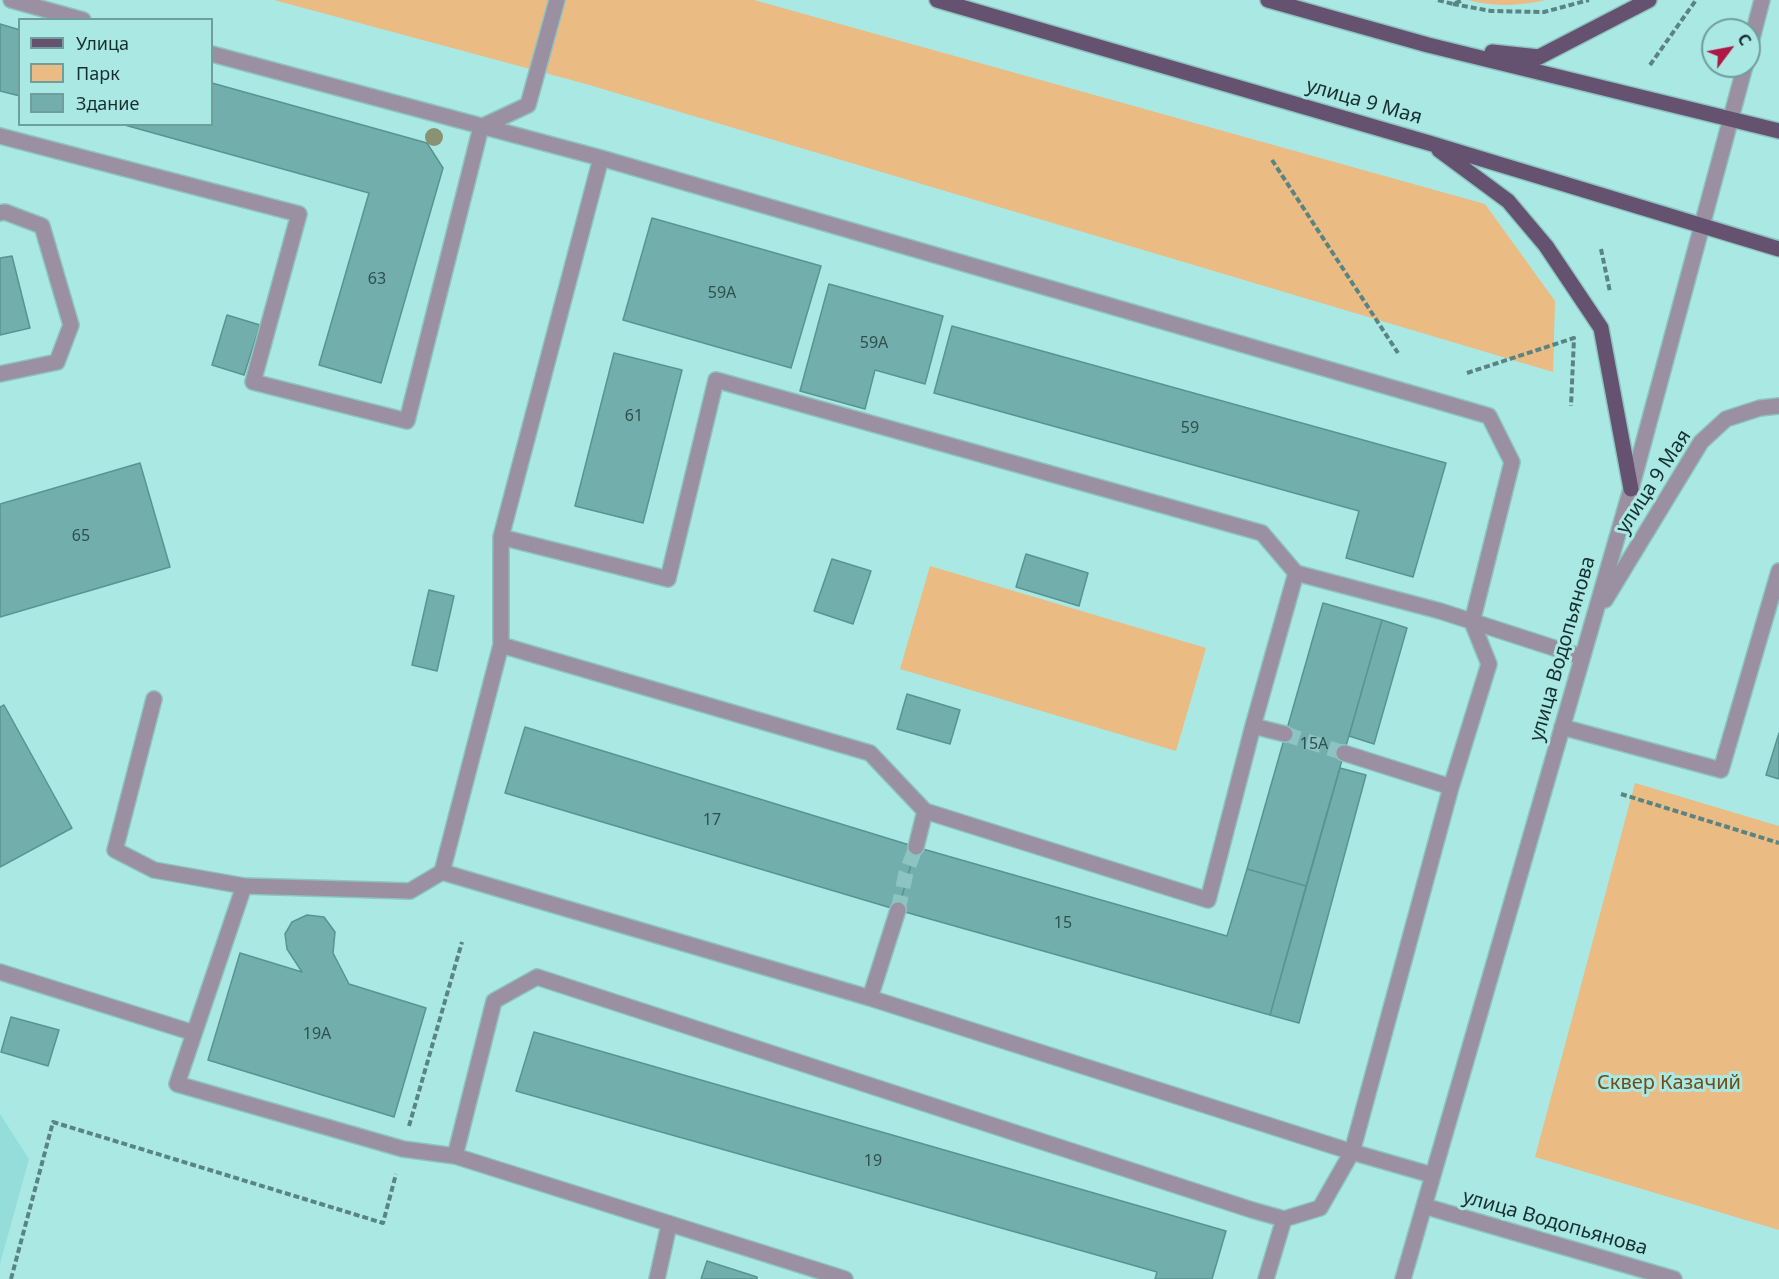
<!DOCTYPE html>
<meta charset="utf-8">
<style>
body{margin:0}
#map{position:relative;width:1779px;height:1279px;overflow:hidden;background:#aae8e4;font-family:"Noto Sans",sans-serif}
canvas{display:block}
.legend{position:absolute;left:18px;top:18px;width:195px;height:108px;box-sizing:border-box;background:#aae8e4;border:2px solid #6f9e9c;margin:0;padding:8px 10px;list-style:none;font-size:18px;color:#17302f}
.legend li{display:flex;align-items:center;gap:12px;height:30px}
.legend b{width:30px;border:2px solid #6f9e9c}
.north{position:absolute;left:1701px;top:18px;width:60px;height:60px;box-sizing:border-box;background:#aae8e4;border:2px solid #6f9e9c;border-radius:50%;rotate:58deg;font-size:16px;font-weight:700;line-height:24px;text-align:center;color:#17302f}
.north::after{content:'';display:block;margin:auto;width:21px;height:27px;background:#ad1944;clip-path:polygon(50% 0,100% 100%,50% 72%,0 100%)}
</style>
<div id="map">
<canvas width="1779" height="1279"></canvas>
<ul class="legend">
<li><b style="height:8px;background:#655271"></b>Улица</li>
<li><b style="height:16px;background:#eabb83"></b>Парк</li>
<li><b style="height:16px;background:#72afac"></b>Здание</li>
</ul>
<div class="north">С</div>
</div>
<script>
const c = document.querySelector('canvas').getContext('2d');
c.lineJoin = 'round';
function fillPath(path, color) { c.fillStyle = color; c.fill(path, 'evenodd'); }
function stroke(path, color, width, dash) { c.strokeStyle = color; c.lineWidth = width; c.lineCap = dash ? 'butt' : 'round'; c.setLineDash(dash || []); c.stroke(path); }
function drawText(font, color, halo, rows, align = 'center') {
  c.font = font + ' "Noto Sans",sans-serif'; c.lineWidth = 6; c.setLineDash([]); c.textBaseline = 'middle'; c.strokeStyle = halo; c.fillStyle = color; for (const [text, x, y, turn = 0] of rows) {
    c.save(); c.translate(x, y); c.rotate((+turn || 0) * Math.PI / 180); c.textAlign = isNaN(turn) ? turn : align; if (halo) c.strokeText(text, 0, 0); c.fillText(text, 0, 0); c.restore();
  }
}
const built = new Path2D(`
 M0,1114L29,1159L0,1264Z`);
const green = new Path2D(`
 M274,0H754L1485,204L1555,301L1553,372L586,84Z
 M1468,0H1546C1522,6 1493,7 1468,0Z
 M930,566L1206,648L1176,751L900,669Z
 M1635,783L1779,826V1230L1535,1157Z`);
const building = new Path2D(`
 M0,24L20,30V96L0,91Z
 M212,83L427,143L443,168L381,383L319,365L369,193L121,124H212Z
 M652,218L821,266L791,368L623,320Z
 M12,256L30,328L0,335V258Z
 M829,284L943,316L925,384L875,370L865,409L800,391Z
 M227,315L260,325L244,375L212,365Z
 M952,326L1446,463L1413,577L1346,558L1359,511L934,393Z
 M614,353L682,370L643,523L575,506Z
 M140,463L170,567L0,617V504Z
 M1026,554L1088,573L1079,606L1016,587Z
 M832,559L871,571L853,624L814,611Z
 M429,590L454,596L437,671L412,665Z
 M1323,603L1382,620L1306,886L1247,869Z
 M1382,620L1407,628L1374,744L1349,736Z
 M907,694L960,710L950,744L897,729Z
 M4,705L72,828L0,867V707Z
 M525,727L916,847L898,910L505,793Z
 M1779,733V779L1766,775Z
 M1340,768L1366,775L1299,1023L1270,1015Z
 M916,847L1227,936L1247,869L1306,886L1270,1015L898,910Z
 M307,915L324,917L335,932L333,953L349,984L426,1008L394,1117L208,1060L240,953L302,972L287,949L285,934L292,922Z
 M11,1017L59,1030L48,1066L1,1052Z
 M534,1032L1226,1231L1212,1279H1155L1157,1272L516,1091Z
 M707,1261L757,1277V1279H701Z`);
const minorTunnel = new Path2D(`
 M1285,734L1344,753
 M898,910L906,873L916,847`);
const path = new Path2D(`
 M1438,0L1453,4L1463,0
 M1453,4L1491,11L1544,12L1589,0
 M1650,65L1696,0
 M1272,160L1398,353
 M1601,249L1610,292
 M1467,373L1574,338L1571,406
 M1621,794L1779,843
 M409,1126L462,942
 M11,1279L53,1122L383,1223L396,1174`);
const minor = new Path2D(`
 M11,0L83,20
 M1749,50L1762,0
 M212,54L601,158L1489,416L1512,462L1472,622L1489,664L1451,787L1352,1152L1320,1208L1284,1219L1252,1210L537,977L494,1001L455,1156
 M0,136L299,214L253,382L407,421L481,127L528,105L557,0
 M0,213L5,212L42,226L71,325L57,362L0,374
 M501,537L668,579L716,380L1262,533L1296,573L1440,611L1582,657
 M1605,600L1701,442L1726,419L1760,408L1779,406
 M501,645L870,753L925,811L1208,900L1253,726L1296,573
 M154,699L115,850L154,870L244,886
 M1253,726L1285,734
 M1562,727L1721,770L1779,571
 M1344,753L1451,787
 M916,847L925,811
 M442,872L501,645V537L601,158
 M0,972L194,1033
 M870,998L898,910
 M1424,1206L1674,1279
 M657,1279L669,1225
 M845,1279L455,1156L403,1149L177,1084L244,886L410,891L442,872L870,998L1352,1152L1432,1175
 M1266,1279L1284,1219
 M1403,1279L1631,489L1745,66`);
const major = new Path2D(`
 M937,0L1429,143L1779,249
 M1268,0L1428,45L1779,131
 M1492,52L1539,57L1649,0
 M1439,150L1508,201L1546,246L1601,328L1631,489`);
const trees = [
 [434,137]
];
const numberNames = [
 ["63",377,279],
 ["59А",722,293],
 ["59А",874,343],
 ["61",634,416],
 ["59",1190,428],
 ["65",81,536],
 ["15А",1314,744],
 ["17",712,820],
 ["15",1063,923],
 ["19А",317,1034],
 ["19",873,1161]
];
const streetNames = [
 ["улица 9 Мая",1364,102,16],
 ["улица 9 Мая",1654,482,-57],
 ["улица Водопьянова",1563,649,-74],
 ["улица Водопьянова",1555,1223,16]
];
const parkNames = [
 ["Сквер Казачий",1669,1083]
];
fillPath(built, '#95ddda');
fillPath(green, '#eabb83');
fillPath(building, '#72afac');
stroke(building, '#589491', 1.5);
stroke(minorTunnel, '#8dc3c0', 15, [15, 8]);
stroke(minor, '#8dc3c0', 18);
stroke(major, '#8dc3c0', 18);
stroke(path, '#5a8482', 4, [6, 3]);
stroke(minor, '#9a90a1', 15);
stroke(major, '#655271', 15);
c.fillStyle = '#8a9274';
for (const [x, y] of trees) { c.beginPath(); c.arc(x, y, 9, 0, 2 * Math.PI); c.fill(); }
drawText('16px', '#2e504e', null, numberNames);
drawText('20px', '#17302f', '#aae8e4', streetNames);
drawText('20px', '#704c19', '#aae8e4', parkNames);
</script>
